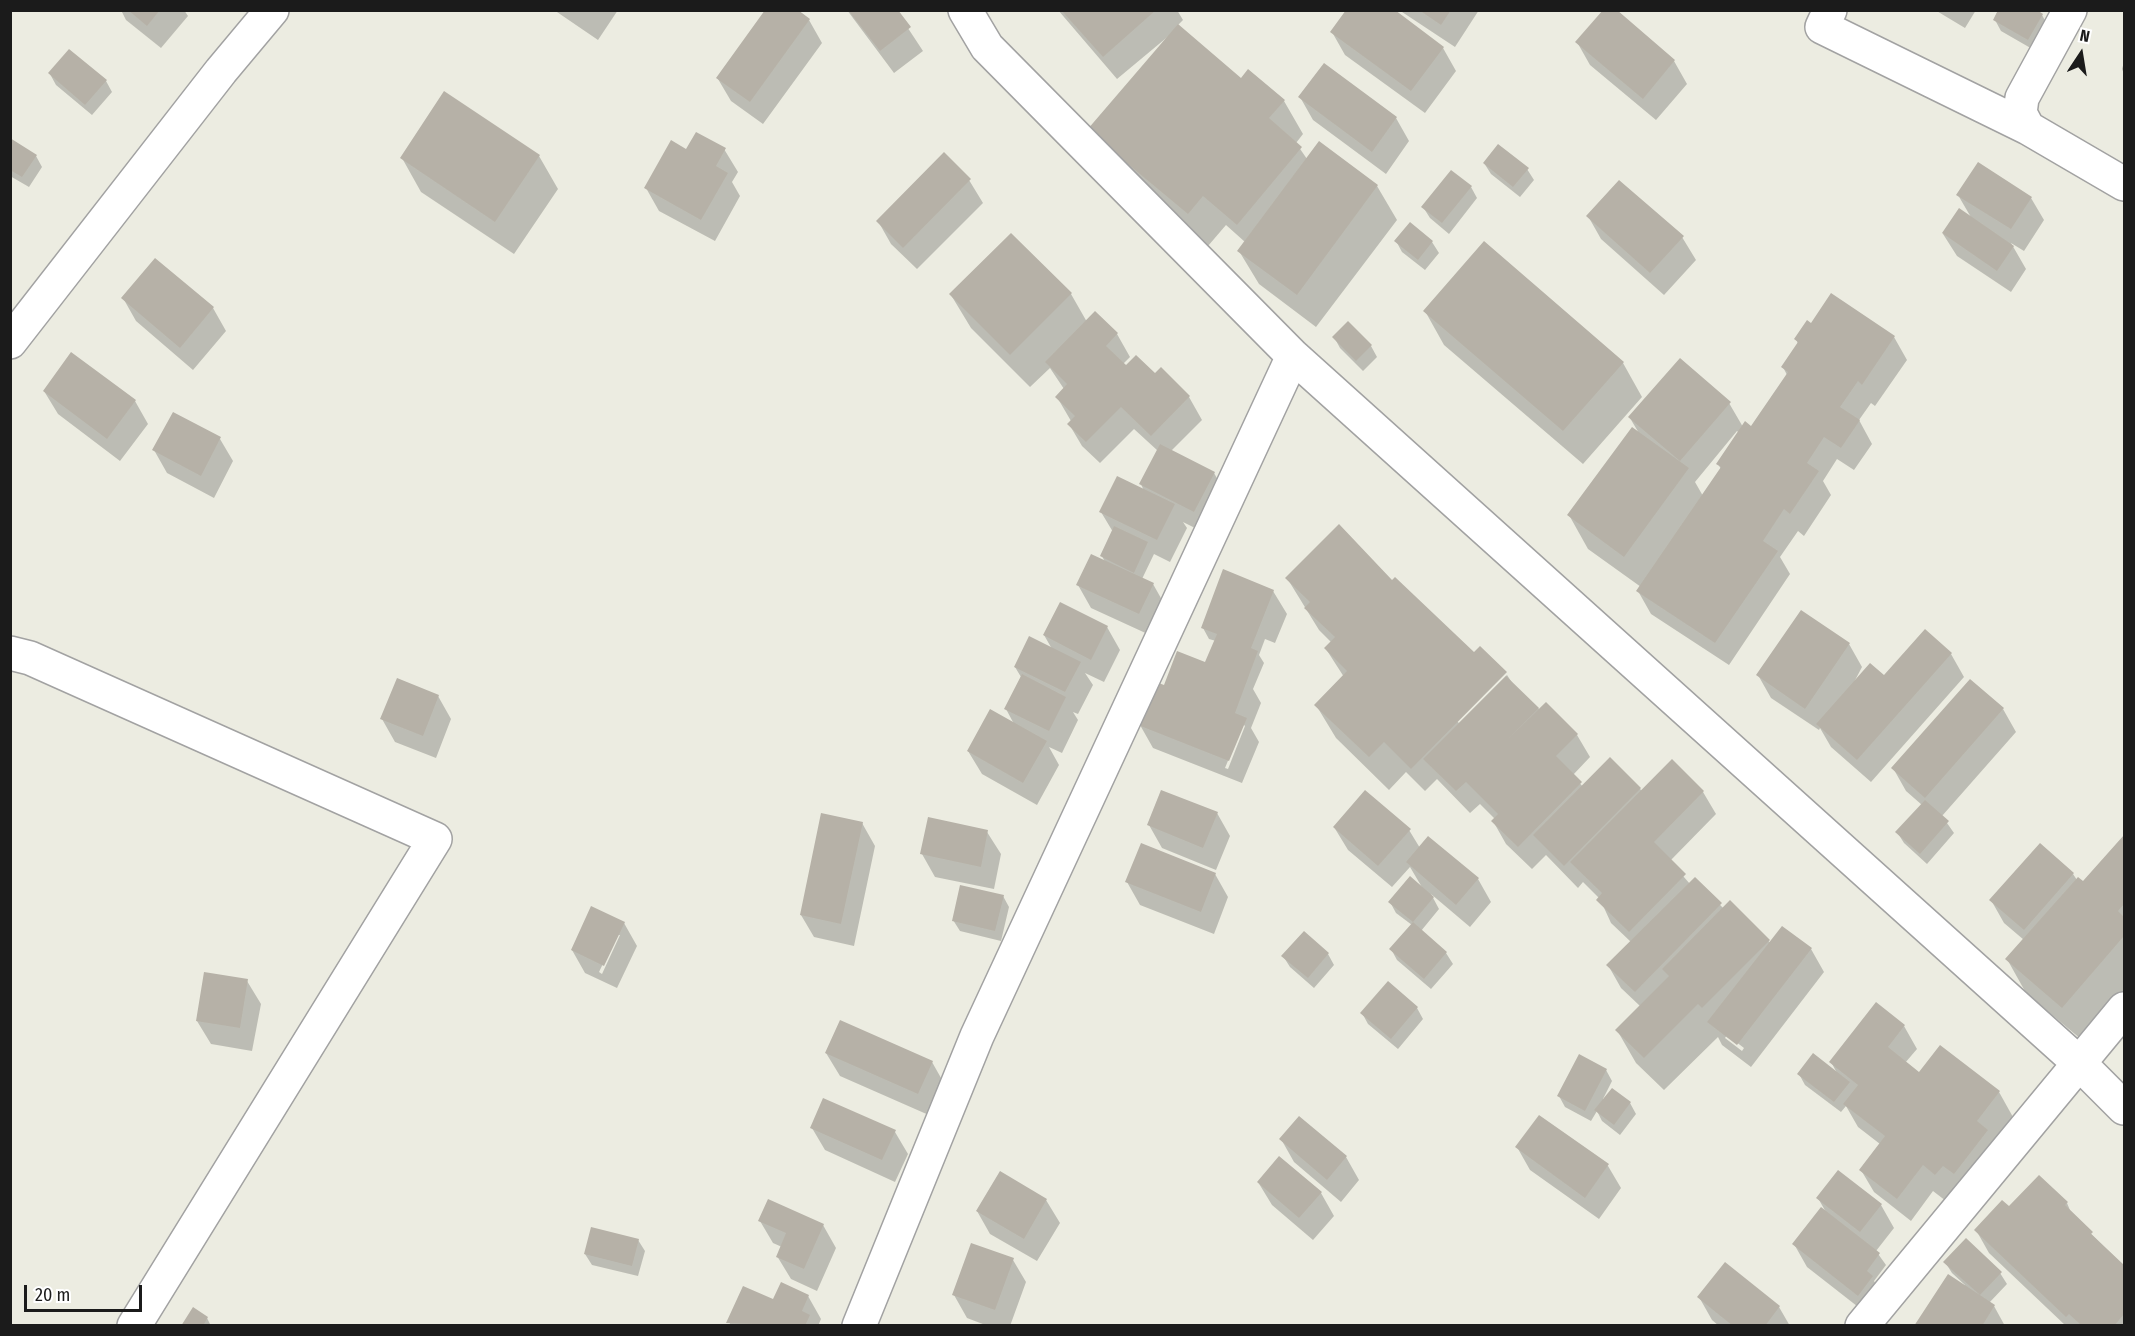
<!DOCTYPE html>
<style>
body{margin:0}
#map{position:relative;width:2135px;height:1336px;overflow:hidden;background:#ecece1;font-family:"Fira Sans Condensed",sans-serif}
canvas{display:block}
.frame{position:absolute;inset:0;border:12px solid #1b1b1b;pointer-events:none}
.north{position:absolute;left:2051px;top:24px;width:60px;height:60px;-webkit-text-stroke:4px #fff;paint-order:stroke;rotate:12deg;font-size:16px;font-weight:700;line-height:24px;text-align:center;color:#1b1b1b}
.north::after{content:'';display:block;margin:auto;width:21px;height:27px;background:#1b1b1b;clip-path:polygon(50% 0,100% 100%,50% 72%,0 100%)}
.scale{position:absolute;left:24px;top:1285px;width:118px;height:27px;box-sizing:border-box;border:3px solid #1b1b1b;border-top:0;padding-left:8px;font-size:18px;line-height:21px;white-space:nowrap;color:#1b1b1b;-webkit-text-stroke:4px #fff;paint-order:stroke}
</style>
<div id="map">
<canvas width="2135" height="1336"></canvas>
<div class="frame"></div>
<div class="north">N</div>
<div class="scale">20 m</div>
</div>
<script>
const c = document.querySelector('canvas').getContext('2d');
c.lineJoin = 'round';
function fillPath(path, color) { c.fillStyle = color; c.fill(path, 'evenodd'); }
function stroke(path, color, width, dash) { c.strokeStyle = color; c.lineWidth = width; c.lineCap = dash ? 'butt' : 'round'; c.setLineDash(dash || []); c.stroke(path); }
const shadow = new Path2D(`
 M121,10H184L188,16L161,48L126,20Z
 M554,10H618L598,40Z
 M847,10H896L923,51L894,73Z
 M1058,10H1177L1183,20L1178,25L1241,81L1284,101L1303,134L1296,143L1307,159L1319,143L1377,186L1397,220L1316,327L1259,284L1239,251L1245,242L1226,225L1208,246L1173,216L1166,204L1102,153L1171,34L1117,79Z
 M1392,10L1443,48L1456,71L1425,113L1345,55L1332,32Z
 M1399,10H1479L1455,47Z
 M1614,10L1674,61L1687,84L1656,120L1590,65L1577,42Z
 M1935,10H1976L1965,28Z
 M2042,15L2048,26L2034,50L2001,31L1995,20Z
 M809,20L822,43L763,124L731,101L718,79Z
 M2124,62V74L2122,69Z
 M1325,65L1396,118L1409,141L1386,174L1313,120L1300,97Z
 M50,74L106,81L112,92L92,115L56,85Z
 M10,140L36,156L42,167L29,187L10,176Z
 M724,149L738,172L732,182L740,196L715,241L659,211L646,188L687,151Z
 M539,156L558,189L514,254L421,192L402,158Z
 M1484,163L1527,169L1534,180L1520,197L1491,174Z
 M969,180L983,203L917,269L891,244L878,221Z
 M1471,187L1477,198L1449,234L1430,218L1423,207Z
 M1958,195L2031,198L2044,220L2024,251L2011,243L2026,269L2011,292L1957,256L1943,234L1972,219Z
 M1588,216L1682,237L1696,260L1664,295L1601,239Z
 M1410,224L1432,242L1439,253L1425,270L1402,252L1396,241Z
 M1011,235L1071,294L1087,322L1117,334L1130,357L1123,364L1155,375L1161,369L1189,397L1202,420L1171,451L1214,473L1227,496L1207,534L1183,522L1187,528L1170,562L1154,554L1142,579L1153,584L1166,607L1152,636L1091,608L1078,585L1105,562L1102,556L1113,532L1101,512L1144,491L1141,484L1158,451L1134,429L1100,463L1082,446L1069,424L1071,421L1057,397L1064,389L1050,368L1030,387L971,328L951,295Z
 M1484,243L1623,363L1642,397L1583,464L1444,345L1425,311Z
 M123,298L213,308L226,331L193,370L136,321Z
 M1811,325L1894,337L1907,360L1875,406L1871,403L1859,420L1872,444L1854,470L1837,459L1823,481L1831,495L1804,536L1798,531L1780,557L1790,574L1729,665L1651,614L1638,591L1641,587L1588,549L1569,515L1640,435L1630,418L1729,403L1743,427L1752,428L1787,375L1783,367L1798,344L1796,339ZM1737,431L1739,433L1718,464L1721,469L1703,496L1695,482Z
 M1334,337L1371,346L1377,357L1363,371L1340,348Z
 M44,391L135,401L148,424L120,461L58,414Z
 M220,439L233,461L214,498L167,473L154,450Z
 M1287,578L1459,723L1507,675L1513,684L1540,710L1577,735L1590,757L1573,775L1583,787L1610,759L1642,791L1703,792L1716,814L1670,861L1690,884L1695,879L1724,909L1771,943L1811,949L1824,972L1751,1067L1722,1045L1718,1037L1664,1090L1636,1063L1617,1030L1640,1006L1621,988L1608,965L1631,942L1611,923L1600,899L1583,882L1578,888L1546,855L1532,869L1506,844L1493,821L1495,819L1480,804L1470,813L1437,779L1425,791L1406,772L1389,790L1336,738L1316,705L1344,677L1326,649L1332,643L1319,630ZM1727,1035L1744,1048L1742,1051L1725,1038Z
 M1273,591L1287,614L1275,643L1265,639L1259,655L1264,663L1253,689L1261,703L1251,728L1259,742L1242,783L1153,748L1140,725L1165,686L1206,664L1216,641L1209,639L1203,628ZM1243,724L1245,726L1228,769L1225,768Z
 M1107,627L1120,650L1104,682L1085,673L1093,685L1078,714L1073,712L1078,720L1062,753L1049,747L1059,765L1037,805L982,774L968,751L1014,724L1006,709L1021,677L1015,667L1052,649L1044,635Z
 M1849,644L1862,667L1851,688L1951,654L1964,677L1871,782L1831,747L1820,728L1819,730L1771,698L1758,675Z
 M438,696L451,719L436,758L395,742L382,719Z
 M2003,709L2016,732L1942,816L1954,833L1927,864L1904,843L1897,832L1922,805L1906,791L1893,768Z
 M1217,813L1230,836L1216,870L1162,848L1149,825Z
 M862,823L875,846L854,946L814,937L801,915Z
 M1334,827L1409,830L1420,848L1429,838L1478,879L1491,902L1470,927L1431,894L1439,909L1421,931L1446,953L1453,964L1431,989L1397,960L1391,949L1412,925L1396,913L1390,902L1423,889L1410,867L1392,887L1348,850Z
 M987,832L1001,854L994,889L935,877L922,854Z
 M2124,837V991L2082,1040L2026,993L2007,959L2024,940L2004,923L1991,900L2073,874L2077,880L2084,883Z
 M1215,874L1228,897L1214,934L1140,905L1127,882Z
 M1003,896L1009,907L1001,941L960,931L953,920Z
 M624,923L637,946L617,988L585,973L572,950ZM617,935H620L602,974L599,972Z
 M1328,954L1334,965L1314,988L1290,967L1283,956Z
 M247,981L261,1004L252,1051L211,1044L197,1021Z
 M1388,983L1417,1008L1423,1019L1398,1049L1368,1024L1362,1013Z
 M1904,1026L1917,1049L1905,1063L1919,1074L1940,1047L1999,1092L2018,1126L1955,1208L1933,1191L1911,1221L1874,1192L1861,1170L1880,1144L1858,1127L1846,1106L1841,1112L1805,1085L1799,1074L1837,1073L1831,1062Z
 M826,1053L932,1062L945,1085L931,1116L840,1076Z
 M1606,1070L1612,1081L1603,1099L1630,1103L1636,1114L1620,1135L1602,1121L1597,1111L1591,1121L1565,1107L1559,1096Z
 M812,1128L895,1132L908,1154L895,1182L825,1150Z
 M1281,1139L1346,1157L1359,1180L1341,1202L1294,1162Z
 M1517,1147L1608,1166L1621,1188L1599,1219L1530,1170Z
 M1258,1182L1321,1193L1334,1216L1313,1240L1272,1205Z
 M1818,1198L1881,1205L1894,1228L1876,1251L1886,1265L1874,1281L1885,1300L1871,1317L1807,1267L1794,1244L1827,1214Z
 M1046,1200L1060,1223L1037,1261L990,1234L977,1211Z
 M2067,1203L2072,1215L2124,1266V1326H2066L1989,1253L1976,1230L2014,1213Z
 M760,1221L823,1225L836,1248L817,1291L791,1279L777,1256L782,1247L773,1243Z
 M638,1240L645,1251L638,1276L592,1265L585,1254Z
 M1013,1260L1026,1282L1010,1326H988L967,1318L954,1295Z
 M1945,1262L2000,1273L2007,1284L1989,1303L1994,1306L2005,1326H1915L1965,1285L1952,1273Z
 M1725,1264L1779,1307L1790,1326H1719L1712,1320L1699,1297Z
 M743,1287L774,1301L808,1296L821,1319L818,1326H729Z
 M207,1318L211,1326H183Z`);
const building = new Path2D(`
 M128,10H160L147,26Z
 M765,10H798L810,19L750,102L716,78Z
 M848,10H898L911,27L880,51Z
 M1061,10H1156L1103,57Z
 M1346,10H1395L1444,47L1411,91L1330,32Z
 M1419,10H1451L1441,25Z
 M1603,10H1617L1675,60L1643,99L1575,42Z
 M1998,10H2037L2043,14L2028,40L1993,20Z
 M1178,24L1241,78L1248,69L1285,100L1269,118L1302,147L1237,225L1203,196L1188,214L1087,130Z
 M69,49L107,80L85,105L48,73Z
 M1324,63L1397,117L1372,152L1298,97Z
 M444,91L540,155L495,222L400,158Z
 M696,132L726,148L716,166L728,173L701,220L644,188L671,140L686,149Z
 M10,138L37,155L22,177L10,170Z
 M1319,141L1378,185L1297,295L1237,251Z
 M1498,144L1529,168L1513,187L1483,163Z
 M944,152L971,179L903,248L876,221Z
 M1978,162L2032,197L2011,229L1956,195Z
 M1451,170L1472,186L1442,223L1421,207Z
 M1619,180L1684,236L1650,273L1586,216Z
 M1959,208L2014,246L1997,271L1942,233Z
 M1410,222L1433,241L1418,260L1394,241Z
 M1011,233L1072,293L1010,355L949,294Z
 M1484,241L1624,362L1563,431L1423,311Z
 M155,258L214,307L180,348L121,298Z
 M1831,293L1895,336L1862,385L1858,381L1840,407L1860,420L1841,448L1824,437L1807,463L1819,471L1790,514L1784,509L1763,541L1778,551L1715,643L1636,591L1721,467L1716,464L1745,421L1751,426L1788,372L1781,367L1798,342L1794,339L1807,320L1811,323Z
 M1095,311L1118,333L1106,346L1126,365L1136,355L1155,373L1161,367L1190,396L1151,436L1121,407L1086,442L1067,424L1075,416L1055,397L1067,384L1045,362Z
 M1348,321L1372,345L1356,361L1332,337Z
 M71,352L136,400L107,439L43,391Z
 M1680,358L1731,402L1680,461L1628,417Z
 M173,412L221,437L201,476L152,450Z
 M1632,427L1689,468L1624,557L1567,515Z
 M1160,444L1215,472L1194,512L1139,484Z
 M1117,476L1175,504L1157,540L1099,512Z
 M1339,524L1392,580L1395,577L1474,652L1480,646L1507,672L1411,769L1384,742L1369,757L1314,705L1347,671L1324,648L1335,637L1304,608L1310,602L1285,578Z
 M1114,526L1148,542L1134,573L1100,556Z
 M1091,554L1154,583L1139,614L1076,585Z
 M1223,569L1274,590L1251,648L1258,651L1235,713L1247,718L1229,761L1138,725L1156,682L1164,685L1177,651L1205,662L1217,634L1201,628Z
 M1060,602L1108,626L1091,660L1043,635Z
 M1801,610L1850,643L1805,709L1756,675Z
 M1925,629L1952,653L1857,760L1816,724L1870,663L1884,675Z
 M1029,636L1081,662L1065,692L1014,667Z
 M1022,674L1066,697L1049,731L1004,709Z
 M1506,676L1539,708L1509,738L1546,702L1578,734L1556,756L1582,782L1518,847L1491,821L1498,814L1466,782L1456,791L1423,759Z
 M397,678L439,695L423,736L380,719Z
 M1970,679L2004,708L1925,798L1891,768Z
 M990,709L1047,741L1023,783L967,751Z
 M1610,757L1641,788L1564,866L1533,835Z
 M1672,759L1704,791L1654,842L1686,874L1629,932L1596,900L1602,893L1570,862Z
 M1161,790L1218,812L1203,848L1147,825Z
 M1365,790L1411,829L1378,866L1333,827Z
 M1925,800L1949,821L1920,854L1895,832Z
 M821,813L863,822L841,924L800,915Z
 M928,817L988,830L981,867L920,854Z
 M2124,835V904L2118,911L2124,917V936L2062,1008L2005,959L2078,877L2083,881Z
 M1428,836L1479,878L1456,905L1406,862Z
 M1141,843L1216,873L1201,912L1125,882Z
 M2040,843L2074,873L2024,930L1989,900Z
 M1410,876L1434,897L1413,922L1388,902Z
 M1695,877L1722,903L1635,992L1606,965Z
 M960,885L1004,895L995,931L952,921Z
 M1730,900L1770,940L1702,1008L1698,1004L1644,1058L1615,1030L1669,976L1662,969Z
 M591,906L625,922L604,966L571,950Z
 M1413,922L1447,952L1424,979L1389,949Z
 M1782,926L1812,948L1737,1045L1707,1022Z
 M1304,931L1329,953L1308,978L1281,956Z
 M204,972L248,979L240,1028L196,1021Z
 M1388,981L1418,1007L1391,1039L1360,1013Z
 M1876,1002L1905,1025L1888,1047L1919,1072L1940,1045L2000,1091L1977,1121L1988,1130L1954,1174L1943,1166L1935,1175L1923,1165L1897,1199L1859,1170L1885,1136L1843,1104L1858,1085L1829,1062Z
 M840,1020L933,1061L918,1094L825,1053Z
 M1813,1053L1850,1082L1834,1102L1797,1074Z
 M1579,1054L1607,1069L1585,1111L1557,1096Z
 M1612,1088L1631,1102L1614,1125L1594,1110Z
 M823,1098L896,1130L882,1160L810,1128Z
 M1539,1115L1609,1164L1585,1198L1515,1147Z
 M1299,1116L1347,1156L1327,1180L1279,1139Z
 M1279,1156L1322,1192L1299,1218L1257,1182Z
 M1838,1170L1882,1204L1860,1232L1816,1198Z
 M1000,1171L1047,1199L1024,1239L976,1211Z
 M2039,1175L2068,1202L2065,1205L2093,1232L2091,1234L2124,1265V1314L2114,1326H2082L2069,1314L2066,1317L1974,1230L2002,1200L2009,1206Z
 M768,1199L824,1224L804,1269L776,1257L786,1233L758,1221Z
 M1821,1207L1880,1253L1867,1271L1873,1276L1858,1296L1792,1244Z
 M591,1227L639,1239L632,1266L584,1254Z
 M1966,1238L2002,1272L1980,1295L1943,1262Z
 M971,1243L1014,1258L995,1310L952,1295Z
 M1725,1262L1780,1306L1765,1326H1733L1697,1297Z
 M1948,1274L1995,1305L1982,1326H1914Z
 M781,1282L809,1295L802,1311L810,1315L805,1326L726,1323L743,1286L773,1299Z
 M193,1307L208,1317L203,1326H181Z`);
const minor = new Path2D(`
 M965,10L987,47L1293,356L2080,1064L2124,1108
 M1830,10L1822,27L2028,128
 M2070,10L2022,98L2020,113L2028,128L2124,184
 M10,342L221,71L272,10
 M10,653L30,658L435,839L134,1326
 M859,1326L977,1036L1293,356
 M1862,1326L2124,1009`);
fillPath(shadow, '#0003');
fillPath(building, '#b6b1a7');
stroke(minor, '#a2a2a2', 36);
stroke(minor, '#fff', 33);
</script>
